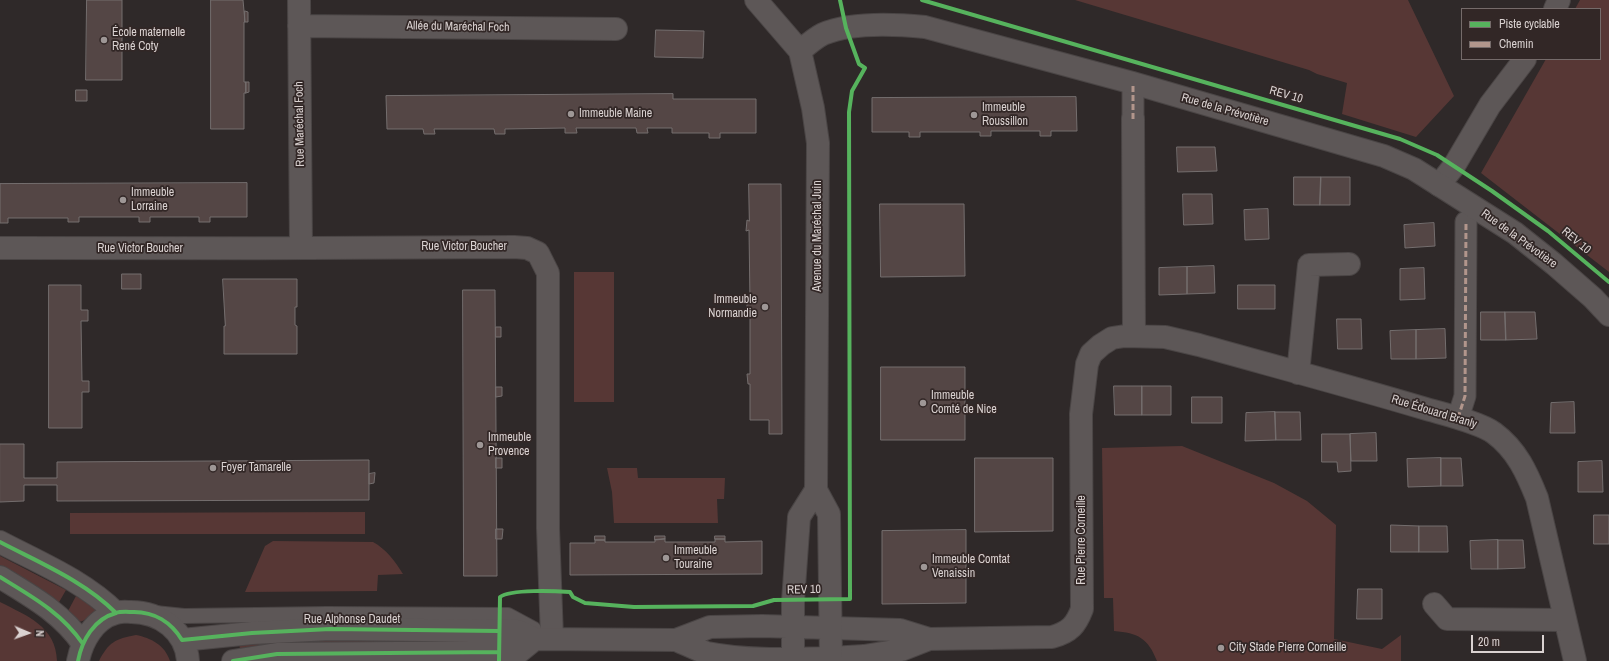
<!DOCTYPE html>
<meta charset="utf-8">
<style>
body{margin:0}
#map{position:relative;width:1609px;height:661px;overflow:hidden;background:#2f2929;font-family:"Archivo Narrow",sans-serif}
canvas{display:block}
.legend{position:absolute;left:1461px;top:8px;width:140px;height:52px;box-sizing:border-box;background:#322726;border:1px solid #756b6a;margin:0;padding:5px 7px;list-style:none;font-size:12px;color:#dad2d1}
.legend li{display:flex;align-items:center;gap:8px;height:20px}
.legend b{width:20px;border:1px solid #756b6a}
.north{position:absolute;left:8px;top:613px;width:40px;height:40px;-webkit-text-stroke:3px #322726;paint-order:stroke;rotate:92deg;font-size:11px;font-weight:700;line-height:16px;text-align:center;color:#dad2d1}
.north::after{content:'';display:block;margin:auto;width:14px;height:18px;background:#dad2d1;clip-path:polygon(50% 0,100% 100%,50% 72%,0 100%)}
.scale{position:absolute;left:1471px;top:635px;width:73px;height:18px;box-sizing:border-box;border:2px solid #dad2d1;border-top:0;padding-left:5px;font-size:12px;line-height:14px;white-space:nowrap;color:#dad2d1;-webkit-text-stroke:3px #322726;paint-order:stroke}
</style>
<div id="map">
<canvas width="1609" height="661"></canvas>
<ul class="legend">
<li><b style="height:5px;background:#56b35d"></b>Piste cyclable</li>
<li><b style="height:5px;background:#b2968c"></b>Chemin</li>
</ul>
<div class="north">N</div>
<div class="scale">20 m</div>
</div>
<script>
const c = document.querySelector('canvas').getContext('2d');
c.lineJoin = 'round';
function fillPath(path, color) { c.fillStyle = color; c.fill(path, 'evenodd'); }
function stroke(path, color, width, dash) { c.strokeStyle = color; c.lineWidth = width; c.lineCap = dash ? 'butt' : 'round'; c.setLineDash(dash || []); c.stroke(path); }
function drawText(font, color, halo, rows, align = 'center') {
  c.font = font + ' "Archivo Narrow",sans-serif'; c.lineWidth = 3.5; c.setLineDash([]); c.textBaseline = 'middle'; c.strokeStyle = halo; c.fillStyle = color; for (const [text, x, y, turn = 0] of rows) {
    c.save(); c.translate(x, y); c.rotate((+turn || 0) * Math.PI / 180); c.textAlign = isNaN(turn) ? turn : align; if (halo) c.strokeText(text, 0, 0); c.fillText(text, 0, 0); c.restore();
  }
}
const green = new Path2D(`
 M1075,0H1408L1454,96L1416,137L1342,114L1347,83L1317,74L1309,70Z
 M1580,0H1609V272L1481,173L1546,59H1600V9H1575Z
 M574,272H614V402H574Z
 M1182,446L1274,483L1307,501L1336,525L1334,639L1382,649L1401,635V661H1157C1148,638 1138,633 1114,631L1113,598H1104L1102,448Z
 M607,468H637L638,478H725L724,499H717L718,523H614L612,492Z
 M365,512V534H70V513Z
 M273,541L373,542C386,549 395,561 403,574L378,575L377,591L245,592L265,546Z
 M0,556L66,590L58,604L0,568Z
 M76,596L98,609C82,619 84,630 68,611Z
 M0,602C27,616 56,626 57,661H0Z
 M136,635C151,638 165,645 170,661H99C109,642 115,639 136,635Z
 M442,636L483,644L240,650L239,641Z`);
const building = new Path2D(`
 M87,0H122V80H86Z
 M211,0H243L245,22H244V82H246V93H244V129H211Z
 M245,11L248,12V22H245Z
 M656,30L704,31L703,58L655,57Z
 M246,82H249V92L246,93Z
 M76,90H87V101H76Z
 M673,94V99H756V133H720V138H709V133H672V128H647L648,133H637L636,128H576L577,133H565V128L505,129V134H495L494,129H434L435,134H424L423,129H387L386,96Z
 M1076,97L1077,131H1051V136H1040V131H991V136H980V132H920V137H909V132H872V98Z
 M1177,147H1215L1217,171L1178,172Z
 M1294,177H1321L1320,205H1294Z
 M1321,177H1350V205H1320Z
 M247,183V217H210V222H199V217H150V222H139V217H79V222H68V218H8V223H0V184Z
 M749,184H781L782,434H769V420H750V384H748L747,374H750V313H747V302H750L749,230L746,231L747,220L749,221Z
 M1183,194H1212L1213,224L1184,225Z
 M880,204H964L965,276L881,277Z
 M1268,209L1269,239L1245,240L1244,210Z
 M1434,223L1435,246L1405,248L1404,225Z
 M1214,266L1215,293L1187,294V267Z
 M1187,267V294L1159,295V268Z
 M1424,268L1425,299L1400,300V269Z
 M122,274H141V289H122Z
 M223,279H297V307H295V325L297,326V354H224V326H225Z
 M49,285H81V310H88V321H81L82,381H89V392H82V428H49Z
 M1238,285H1275V309H1238Z
 M463,290H495L497,576H464Z
 M1481,312H1505L1506,340H1481Z
 M1505,312H1535L1537,339L1506,340Z
 M1337,319H1361L1362,349H1338Z
 M496,327H501V337H496Z
 M1445,329L1446,358L1416,359V330Z
 M1416,330V359H1391L1390,331Z
 M881,367H965V440H881Z
 M1114,386H1142V415H1115Z
 M1142,386H1171V415H1142Z
 M496,387H502V396L496,397Z
 M1192,397H1222V423H1192Z
 M1574,402L1575,433H1550L1551,403Z
 M1275,412L1276,440L1245,441L1246,413Z
 M1275,412H1300L1301,440H1276Z
 M1376,433L1377,461H1351L1350,434Z
 M1322,434H1350L1351,471L1338,472L1337,462H1322Z
 M0,444H24V478H57V462L369,460V500L57,501V485H24V501L0,502Z
 M496,458H502V468H496Z
 M975,458H1053V531L975,532Z
 M1441,458H1461L1463,486H1441Z
 M1441,458V486L1408,487L1407,459Z
 M1602,461L1603,492H1578V462Z
 M375,473L374,483L369,484V474Z
 M1594,515H1609V544H1594Z
 M1391,525L1419,526V552H1391Z
 M1419,526H1447L1448,552H1419Z
 M496,529H503L502,539H496Z
 M966,530V603L882,604V531Z
 M595,536H605V540H595Z
 M655,536H665V539L655,540Z
 M715,536H725V539H715Z
 M665,539V542H715V539H725V542L762,541V574L570,575V543H595V540H605V542H655V540Z
 M1498,540V569H1471L1470,541Z
 M1498,540H1523L1525,568L1498,569Z
 M1358,589H1382V619H1357Z`);
const service = new Path2D(`
 M155,613L184,616L327,614L508,615L534,629`);
const pedestrian = new Path2D(`
 M1133,119V83
 M1458,418L1465,396L1466,222`);
const minor = new Path2D(`
 M299,0L301,247
 M1555,9L1559,0
 M299,26L616,29
 M1133,119L1134,335
 M1439,185L1454,166L1490,105L1525,59
 M0,248C171,249 343,248 514,247L527,248L538,253L548,273V528L552,638
 M1298,373L1309,265L1349,264
 M1434,604L1447,619L1565,620
 M831,628L900,630L929,639L1052,637C1070,632 1076,625 1082,609L1081,414L1087,364L1091,354L1101,345L1112,338L1125,336L1165,337L1199,345C1274,366 1349,386 1423,408C1443,414 1479,422 1494,433C1517,450 1527,473 1537,498L1575,661
 M831,658L864,656L901,650L929,639`);
const tertiary = new Path2D(`
 M756,0L800,51L813,108L818,143L816,490L829,514L831,661
 M800,51C807,45 815,38 823,34C851,22 895,24 925,27L1133,83L1384,156L1414,169L1515,233L1554,264L1593,298L1609,315
 M0,542C40,563 84,581 116,613
 M0,577C31,596 62,613 83,644
 M182,640L252,633L330,629L518,631L535,639L676,640L710,627L762,626L831,628
 M676,640C686,644 697,650 707,653C748,661 790,659 831,658
 M78,661C82,641 94,619 116,613C121,611 127,612 131,612C160,612 186,631 188,661
 M233,661L277,654L519,652L535,639
 M793,661V601L799,517L816,490`);
const quiet = new Path2D(`
 M1133,119V83
 M1458,418L1465,396L1466,222`);
const cycleway = new Path2D(`
 M922,0L1400,139L1437,155L1492,191L1548,231L1609,282
 M0,542C40,563 84,581 116,613
 M0,577C31,596 62,613 83,644
 M78,661C82,640 94,619 116,613C121,611 128,612 134,612C154,612 171,622 182,640L252,633L330,629L499,631
 M233,661L277,654L499,652
 M499,661L500,597C511,589 555,591 570,592L573,597L585,603L634,607L753,606L774,600L850,599L849,112L852,91L865,68L859,64L846,28L840,0`);
const markers = [
 [104,40,4,"#9e9796"],
 [571,114,4,"#9e9796"],
 [974,115,4,"#9e9796"],
 [123,200,4,"#9e9796"],
 [765,307,4,"#9e9796"],
 [923,403,4,"#9e9796"],
 [480,445,4,"#9e9796"],
 [213,468,4,"#9e9796"],
 [666,558,4,"#9e9796"],
 [924,567,4,"#9e9796"],
 [1221,648,4,"#9e9796"]
];
const streetNames = [
 ["Allée du Maréchal Foch",458,27,1],
 ["REV 10",1286,95,16],
 ["Rue de la Prévotière",1225,110,16],
 ["Rue Maréchal Foch",300,124,-91],
 ["Avenue du Maréchal Juin",818,236,-90],
 ["Rue de la Prévotière",1519,239,36],
 ["REV 10",1576,241,40],
 ["Rue Victor Boucher",464,247],
 ["Rue Victor Boucher",140,249],
 ["Rue Édouard Branly",1434,412,17],
 ["Rue Pierre Corneille",1082,540,-90],
 ["REV 10",804,590,-1],
 ["Rue Alphonse Daudet",352,620]
];
const poiNames = [
 ["École maternelle",112,33],
 ["René Coty",112,47],
 ["Immeuble",982,108],
 ["Roussillon",982,122],
 ["Immeuble Maine",579,114],
 ["Immeuble",131,193],
 ["Lorraine",131,207],
 ["Immeuble",757,300,"right"],
 ["Normandie",757,314,"right"],
 ["Immeuble",931,396],
 ["Comté de Nice",931,410],
 ["Immeuble",488,438],
 ["Provence",488,452],
 ["Foyer Tamarelle",221,468],
 ["Immeuble",674,551],
 ["Touraine",674,565],
 ["Immeuble Comtat",932,560],
 ["Venaissin",932,574],
 ["City Stade Pierre Corneille",1229,648]
];
fillPath(green, '#573735');
fillPath(building, '#544645');
stroke(building, '#746e6e', 1);
stroke(service, '#4a4545', 16);
stroke(pedestrian, '#4a4545', 23);
stroke(minor, '#4a4545', 24);
stroke(tertiary, '#4a4545', 24);
stroke(service, '#5d5757', 14);
stroke(pedestrian, '#5d5757', 21);
stroke(minor, '#5d5757', 22);
stroke(tertiary, '#5d5757', 22);
stroke(quiet, '#b2968c', 3, [6, 3]);
stroke(cycleway, '#56b35d', 4);
for (const [x, y, r, color] of markers) { const dot = new Path2D(); dot.arc(x, y, r, 0, 2 * Math.PI); c.fillStyle = color; c.fill(dot); stroke(dot, '#322726', 1.5); }
drawText('12px', '#dad2d1', '#322726', streetNames);
drawText('12px', '#dad2d1', '#322726', poiNames, 'left');
</script>
